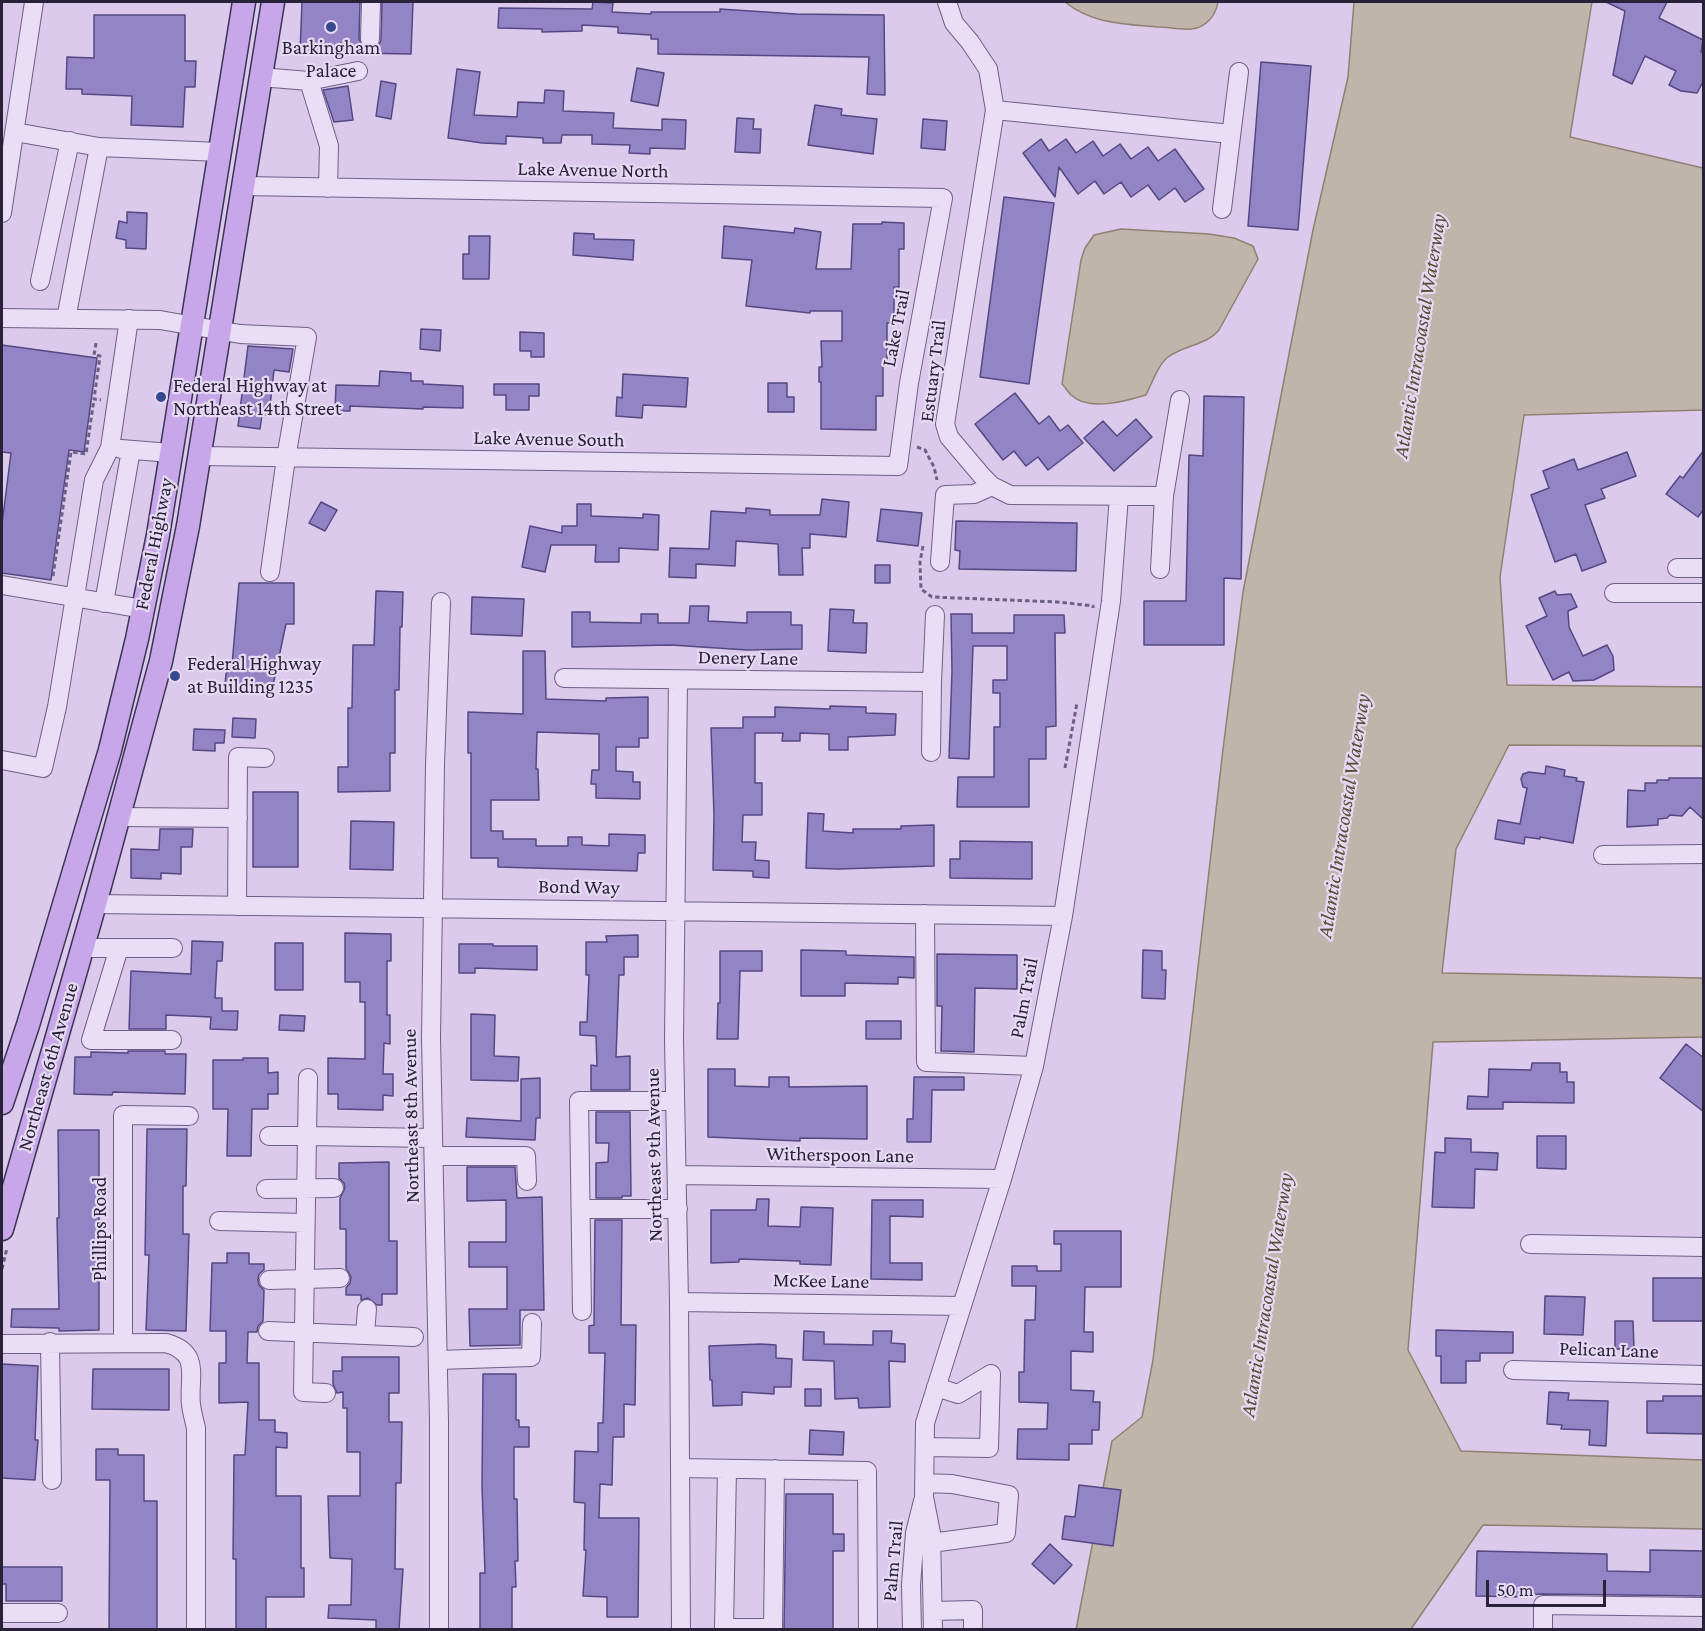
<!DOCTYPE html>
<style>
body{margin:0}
#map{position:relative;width:1705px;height:1631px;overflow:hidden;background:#dbcaeb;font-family:"Crimson Pro",serif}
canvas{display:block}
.frame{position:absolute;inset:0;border:3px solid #282238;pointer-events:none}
.scale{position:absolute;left:1486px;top:1580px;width:120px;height:27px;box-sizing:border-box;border:3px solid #282238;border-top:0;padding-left:8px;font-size:18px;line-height:21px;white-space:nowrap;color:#282238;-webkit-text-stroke:4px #e6d9f3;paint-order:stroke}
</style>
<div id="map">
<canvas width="1705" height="1631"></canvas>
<div class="frame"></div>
<div class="scale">50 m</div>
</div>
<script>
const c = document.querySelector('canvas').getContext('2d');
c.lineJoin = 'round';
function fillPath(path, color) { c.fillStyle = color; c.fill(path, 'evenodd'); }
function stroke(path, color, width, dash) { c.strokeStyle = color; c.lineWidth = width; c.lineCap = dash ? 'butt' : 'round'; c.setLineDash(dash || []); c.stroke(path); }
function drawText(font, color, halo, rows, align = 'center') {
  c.font = font + ' "Crimson Pro",serif'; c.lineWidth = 4.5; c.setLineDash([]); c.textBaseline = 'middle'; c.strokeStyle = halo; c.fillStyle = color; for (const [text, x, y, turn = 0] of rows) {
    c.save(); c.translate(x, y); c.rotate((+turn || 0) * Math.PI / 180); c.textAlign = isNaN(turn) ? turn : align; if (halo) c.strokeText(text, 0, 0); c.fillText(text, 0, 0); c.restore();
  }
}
const water = new Path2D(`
 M1065,2H1218C1216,15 1206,28 1191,29C1180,30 1168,27 1158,27C1125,24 1092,24 1065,2Z
 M1354,2H1592L1570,137L1703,168V410L1524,415L1500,577L1507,685L1703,687V746L1509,745L1456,849L1442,973L1703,978V1037L1433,1042L1408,1350L1461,1451L1703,1460V1529L1483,1525L1411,1629L1076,1630L1112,1441L1142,1417L1153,1360L1223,749L1243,592L1313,230L1348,77Z
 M1121,229L1209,234L1234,238L1253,246L1258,259L1219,330C1207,345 1184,345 1168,357C1158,365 1152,383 1146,395C1126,401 1089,412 1071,395C1068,392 1065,387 1062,384L1081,260L1085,248L1094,235Z`);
const building = new Path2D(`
 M302,2H360L359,39L364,48L370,50L379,45L381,40L382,2H413L411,54L300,52Z
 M593,2L613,3L612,12L651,14V12H720V9L796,14L884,15L885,95L867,94L869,57L658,54V39H651V35L618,33V27L582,25V31L542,32V29L498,28L499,8L592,9Z
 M1606,2H1667L1659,18L1703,40L1701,52L1704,53V80L1697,93L1681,91L1669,85L1676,71L1645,56L1632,84L1613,75L1625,11Z
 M94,15H185V61H196L195,87H185L183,127L131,125L132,96L82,94V89H66L67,57L94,58Z
 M1261,62L1311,66L1298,230L1248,226Z
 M637,68L664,73L658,106L631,101Z
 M457,69L480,72L474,115L517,117L518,102L544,103L545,90L564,91L563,111L614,113L613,128L662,130V119L686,120L685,149L650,148V154L629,153L630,145L592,144V135H562L561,143H543V138L506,136V144L482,143L448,138Z
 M381,81L396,84L391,119L376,116Z
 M348,86L353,120L334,122L323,90Z
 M815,105L842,109L841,115L877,119L873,154L808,145Z
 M737,118L754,119L753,129H761L760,153L735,152Z
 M923,119L947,121L945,150L921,148Z
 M1041,139L1049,151L1066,139L1076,153L1093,141L1103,156L1120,144L1131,159L1148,147L1158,161L1175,149L1204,189L1185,202L1175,188L1159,200L1148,185L1131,197L1121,182L1104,194L1095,181L1078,194L1059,167L1055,197L1023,153Z
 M1004,197L1054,203L1029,384L980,377Z
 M127,212L147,213L146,249L126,248V240L116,238L119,221L127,223Z
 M882,222L904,223V249H899V287H894V323H887V359H883V396H876V430L821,429V382H819V367H822L821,341H842V311H810V313L746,306L752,260L722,258L724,226L794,233L795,228L821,232L816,269H851L853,224H882Z
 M574,233L594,234V239L634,240L633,260L573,255Z
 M469,236H490L489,279H463V254H469Z
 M421,329L441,330L440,351L420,349Z
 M520,332L544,333V357H531V351H520Z
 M2,345L97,358L84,452L69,450L51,580L2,573V524L11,453L2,452Z
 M248,346L293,349L289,372L274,370L269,415H262L260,429L238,426Z
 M380,371L411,373V381H423V384L463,386V408L423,407V409L399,408L350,406V411H335L336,385L379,386Z
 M623,374L688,378L686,407L643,405L642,418L616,416L617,397L622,398Z
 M768,383H787V397H794V412H768Z
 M494,384H539V396H529V410H506V395H494Z
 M1015,393L1039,424L1049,416L1060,431L1068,425L1083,443L1048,470L1038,457L1026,466L1014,451L1003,460L975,424Z
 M1204,396L1244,397L1241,579L1224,578V645H1144V601H1186L1189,455L1203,456Z
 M1136,419L1152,437L1114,471L1084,438L1103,421L1117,436Z
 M1704,450V509L1698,517L1666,494L1680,476L1683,478Z
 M1627,452L1636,476L1601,489L1605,498L1585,505L1606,562L1582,571L1576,554L1555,562L1531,495L1549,488L1543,471L1574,459L1578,470Z
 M822,499L849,502L846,537L810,534V548H802L803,575H779L778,544L736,541L735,566L696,564V578L669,577L670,548L709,549L711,511L746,513V508L770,510V515H820Z
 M321,502L337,510L325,531L309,523Z
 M577,504H591V516L643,518V514L659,515L658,550L619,548V562H595L596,545H551L545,572L522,567L530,526L562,533V526H577Z
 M881,509L922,513L918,546L877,541Z
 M956,521L1077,523L1076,571L959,569L960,551L955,550Z
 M875,565H890V583H875Z
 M239,583H294V624H286L272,690L229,689L225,684L226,674L232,665Z
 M376,591L403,592L402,627H400L399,690H395V753H390V791L338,792V767H348V708H352L353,645H374Z
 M1555,591L1557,595L1571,594L1577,607L1568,611L1569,627L1583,656L1607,645L1613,656L1614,670L1594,680L1573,681L1569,672L1553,680L1526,626L1547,616L1539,598Z
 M472,597L524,599L522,636L471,634Z
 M690,606H709L708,621L747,623V612H791V625H802V649L747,650L671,645L572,647V612H590V622L641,623V614H658V623H689Z
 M830,609L854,610L853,623H867L866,653L828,651Z
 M951,614H972V633H1014V615H1064L1065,633H1055L1056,726L1046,727V759H1029V807H957L958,777H994V727H1000V693H993V680H1007V646H973L969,759L949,758L952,671Z
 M523,651H545L546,699L606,701V698L648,697V738H639V747H616V771L633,772V782H640V799L596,798V784H591L592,770H599V734L537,732L536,769H538L539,800H491V831H503V839H536V846H568V837H582V845L609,846V834L645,835V853H638L637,871L498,867V858H471V753H468V712L523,714Z
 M830,706L866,707V713L896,714L895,735L848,737V750H829V734L800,733V741H782L783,733H755V783H762V815H743L742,842H756L755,860L769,861V878L753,877V871L713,870L714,815L711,728H743V717H775V707L830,709Z
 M233,718L256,719L255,738L232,737Z
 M194,729L225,730L224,743H215V751L193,750Z
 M1546,766L1565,770L1564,776L1577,778L1576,781L1584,782L1573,843L1540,837V839L1525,837L1524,844L1495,839L1498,820L1520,824L1527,788L1523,787L1521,779L1523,774L1529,772L1545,774Z
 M1669,778H1704V820L1690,807L1682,816L1670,815L1667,818L1658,819V825L1627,827L1628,790L1645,791V783H1657V780H1669Z
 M253,792H298V867H253Z
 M808,813L824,814L823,831L853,833V829H901V826L934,825V866L838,869L806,868Z
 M351,821L394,822L393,870L350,869Z
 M160,829H193L192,847H181V874L161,873V879L131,878V849L159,850Z
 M960,841L1032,842V879L950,878V859H960Z
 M345,933L391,934V961H387V1015H390V1044L384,1043L383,1074H393V1096L383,1095V1110L338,1109V1094H328V1058L365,1059V1002H360V982H345Z
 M638,935V957H624V975H619L616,1057L630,1056V1090H591V1065L597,1066L596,1036L580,1035V1022H587L589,975H586V942H607L606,936Z
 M192,941L223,942L222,961H217L215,998H222V1011H238L237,1030L210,1029L211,1017L166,1015V1029H129L131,971L191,974Z
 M275,943H303V990H275Z
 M459,944H493V946H537V970L475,968V973H459Z
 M801,950L846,951V955L914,957V978L898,977V984L845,983V996H801Z
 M1143,950L1162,951V970H1166L1165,999L1142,998Z
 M720,951H762V971H740L738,1039H717L718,1003H720Z
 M937,954L1017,955V989L975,988L974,1052L941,1051L942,1006H937Z
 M471,1014L495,1015L494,1056L519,1057L518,1081L471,1080Z
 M280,1015L305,1016L304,1031L279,1030Z
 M866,1021H901V1039H866Z
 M1686,1044L1704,1058V1112L1660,1078Z
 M128,1051H165V1054H186L185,1094L113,1092L112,1095L74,1094L75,1057H91V1052L128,1053Z
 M243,1058H268V1073L278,1072V1094H268V1109H252L251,1156H227L228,1109H213V1060H243Z
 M1532,1063H1560V1072H1567V1082H1574V1103L1503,1102V1109H1467L1468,1096L1488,1097L1489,1069L1531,1070Z
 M708,1069H735V1086L769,1087V1077H789V1087L867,1086V1139L800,1138V1141L708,1137Z
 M914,1077H964V1090H932L931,1142H907V1119H913Z
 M540,1078V1118H536L535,1140L466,1137L467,1118L521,1121V1079Z
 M596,1112H630L631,1196H622V1198H596V1163L608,1162L609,1143H596Z
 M147,1129H187L186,1186H183V1234H189L186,1331L146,1330L149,1255H145Z
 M58,1130H99V1330L59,1331V1328L11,1327L12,1309H59L57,1218H59Z
 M1537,1136H1566V1169L1537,1168Z
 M1445,1138L1471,1139V1152L1498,1153L1497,1170L1475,1169L1474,1208L1432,1207L1435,1152L1445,1153Z
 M389,1162V1241H397V1294H382V1305H377L368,1298L361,1300V1295H346V1288L350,1283L351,1277L346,1268V1229H340V1198L345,1188L344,1183L339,1178V1163Z
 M467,1167H515L517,1198L542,1197L544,1310H520V1345L470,1346L469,1309H507V1267H469V1242H506V1200L467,1201Z
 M757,1199H769L768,1226L800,1227L801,1207L833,1208L831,1265L800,1264V1261L739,1259V1262L711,1263V1210H756Z
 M872,1200H923V1217L890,1216V1263H922V1280L871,1279Z
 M595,1220H622L621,1325H636L635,1405L624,1404V1437H613L612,1485L600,1484L599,1518H639L638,1617H607V1597L583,1596L586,1550H584L585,1503L574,1502L575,1451L598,1452V1423H603L605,1353H589V1326L594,1325Z
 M1054,1231H1121V1287H1085L1084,1332H1093V1352L1071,1351V1390L1094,1391L1093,1402H1100L1099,1430H1092V1444H1069V1460L1017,1459L1018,1429H1047L1048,1403L1019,1402V1372H1024L1025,1320H1035L1036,1286H1012V1266H1037V1271H1061V1244H1054Z
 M227,1253H249V1264H264V1270L259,1274L258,1280L259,1285L264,1290L263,1321L258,1326L257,1332H248L247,1363H259V1420H275V1432L287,1433V1448L276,1447V1496H301V1568H304V1597H266V1629H236V1559H233L234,1455H245L248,1402L219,1403V1363H226V1331H210L212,1263H227Z
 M1653,1278H1704V1321H1653Z
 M1545,1296L1585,1297L1583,1335L1544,1334Z
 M1615,1321H1633L1634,1349H1615Z
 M1436,1330L1513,1332V1353H1480V1361H1466V1383H1441V1356H1436Z
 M804,1331L824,1332V1344L873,1345V1331H892L891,1343L905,1344V1362L889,1361L890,1407L859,1408L858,1398L835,1399L834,1361L803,1360Z
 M761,1344L776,1345V1358L792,1359L791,1387H774V1394L742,1392V1405L713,1406L712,1380H710L709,1346Z
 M342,1357H399V1393H389V1422H402L401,1483H396L395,1569H403L399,1629H376V1620L328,1618L329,1605H351L352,1559L330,1558L328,1496H360V1452H347V1408H343V1392L337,1393L333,1384V1371H342Z
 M2,1364L38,1366L35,1440H38L35,1480L2,1478Z
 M93,1369H169V1410L92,1409Z
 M483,1374H516V1420H519V1427H529V1447H514V1499H517L518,1561H515L516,1587H512V1629H480V1573H485L482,1486Z
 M805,1389H821V1406H805Z
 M1549,1392L1569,1393L1568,1400L1608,1401L1606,1446L1589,1445L1590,1430L1561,1429L1562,1425L1547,1424Z
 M1663,1396H1704V1434L1647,1433V1401H1663Z
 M810,1430L844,1432L843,1455L809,1454Z
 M96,1449H118V1455H144V1501H157V1629H109L110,1480H96Z
 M1079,1485L1121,1490L1113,1546L1062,1539L1065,1516L1075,1517Z
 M786,1494H833V1534H844V1551H833V1629H784Z
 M1050,1544L1072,1565L1054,1584L1032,1564Z
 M1650,1550L1704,1551V1596L1543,1594L1526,1595V1597L1476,1596L1477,1551L1607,1554V1571L1650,1572Z
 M2,1567H62V1601H6V1584H2Z`);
const path = new Path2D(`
 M96,343L94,355L100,356L94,399L101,400
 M917,447L925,450L934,467L937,480
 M923,546L920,562L921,589L932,597L1058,602L1093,606V608
 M53,576L71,452L86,454L94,399
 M1065,768L1077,703
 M2,1269L7,1248`);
const minor = new Path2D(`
 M947,2L954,23L970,42L988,69L995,110L945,424L949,437L982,476L992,486L1010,495L1164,496
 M370,39L371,2
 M260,77L309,81
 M995,110L1231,134
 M15,132L99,147
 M328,188L329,146L309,81L358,71
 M1222,209L1239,72
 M2,213L34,2
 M40,281L70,141
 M2,318L160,320L240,334L307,337L286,458L270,572
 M66,319L99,147L220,152
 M121,449L171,453
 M199,456L898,466L909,383L943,198L243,186
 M940,562L945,495L974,494L992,486
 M1677,568H1704
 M1160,569L1164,496L1180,400
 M2,585L143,609
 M1614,593H1704
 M104,603L131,450
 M564,678L932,682
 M678,680L674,1040L679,1302L681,1630
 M931,752L932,682L935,615
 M2,760L43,768L57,707L94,480L110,448L129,319
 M119,817L238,818
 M1603,855L1704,854
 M95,904L1063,916
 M237,906L238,757L265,758
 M925,914L926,1062L1034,1066
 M83,948H173
 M119,948L91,1040H172
 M308,1078L307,1136L433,1138
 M269,1136H307L303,1392L326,1393
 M434,1156H526L527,1181
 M677,1175L1002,1179
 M266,1189L334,1188
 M581,1209H678
 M219,1221L305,1223
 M1530,1244L1704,1247
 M269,1280L340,1278
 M679,1302L962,1306
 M582,1311L579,1101H675
 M268,1331L414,1337
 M365,1334L367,1309
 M50,1342L52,1480
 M123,1343V1115L189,1116
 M2,1344L166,1343C202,1353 188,1377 191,1405C192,1412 194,1420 196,1428V1630
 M438,1360L531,1357L532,1323
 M1513,1370L1704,1375
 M925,1447L989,1448L991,1374L958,1394L936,1387
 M680,1468L867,1471L868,1630
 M727,1469L724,1628H773L775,1469
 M924,1483L952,1484L1009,1495L1006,1533L931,1543
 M933,1611L973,1610V1630
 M2,1613H58
 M439,1630V1421L431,1038L435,765L441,602
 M912,1630L911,1585L915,1533L923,1501
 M933,1630L931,1533L924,1497L925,1423L1002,1179L1034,1066L1063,916L1111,601L1119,496
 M1543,1630V1605L1704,1607`);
const major = new Path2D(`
 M2,1103L28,1025L110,750L137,639L158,535L244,2
 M2,1229L95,904L161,661L188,526L273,2`);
const markers = [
 [331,27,6,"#36498f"],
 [161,397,6,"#36498f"],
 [175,676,6,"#36498f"]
];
const poiNames = [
 ["Barkingham",331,48,"center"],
 ["Palace",331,71,"center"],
 ["Federal Highway at",173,386],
 ["Northeast 14th Street",173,409],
 ["Federal Highway",187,664],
 ["at Building 1235",187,687]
];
const streetNames = [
 ["Lake Avenue North",593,170,1],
 ["Lake Trail",896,328,-79],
 ["Estuary Trail",933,371,-83],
 ["Lake Avenue South",549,439,1],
 ["Federal Highway",154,544,-79],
 ["Denery Lane",748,658,1],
 ["Bond Way",579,887,1],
 ["Palm Trail",1024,998,-79],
 ["Northeast 6th Avenue",48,1067,-74],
 ["Northeast 8th Avenue",411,1116,-91],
 ["Northeast 9th Avenue",654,1155,-91],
 ["Witherspoon Lane",840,1155,1],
 ["Phillips Road",100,1229,-90],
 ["McKee Lane",821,1281,1],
 ["Pelican Lane",1609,1350,2],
 ["Palm Trail",893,1561,-85]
];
const waterNames = [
 ["Atlantic Intracoastal Waterway",1420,336,-81],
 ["Atlantic Intracoastal Waterway",1344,816,-81],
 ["Atlantic Intracoastal Waterway",1267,1295,-81]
];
fillPath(water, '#c0b5aa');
stroke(water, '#8e8171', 1.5);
fillPath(building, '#9284c5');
stroke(building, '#544883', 1.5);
stroke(minor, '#6d6086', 20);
stroke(major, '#3c3455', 25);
stroke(path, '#6d6086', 3, [4.5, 3]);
stroke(minor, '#eaddf6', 18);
stroke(major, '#c7a7e9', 22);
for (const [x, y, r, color] of markers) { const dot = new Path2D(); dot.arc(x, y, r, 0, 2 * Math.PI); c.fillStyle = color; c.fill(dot); stroke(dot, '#e6d9f3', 2); }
drawText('20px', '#282238', '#e6d9f3', poiNames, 'left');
drawText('20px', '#282238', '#e6d9f3', streetNames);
drawText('italic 21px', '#564d33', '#e6d9f3', waterNames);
</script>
